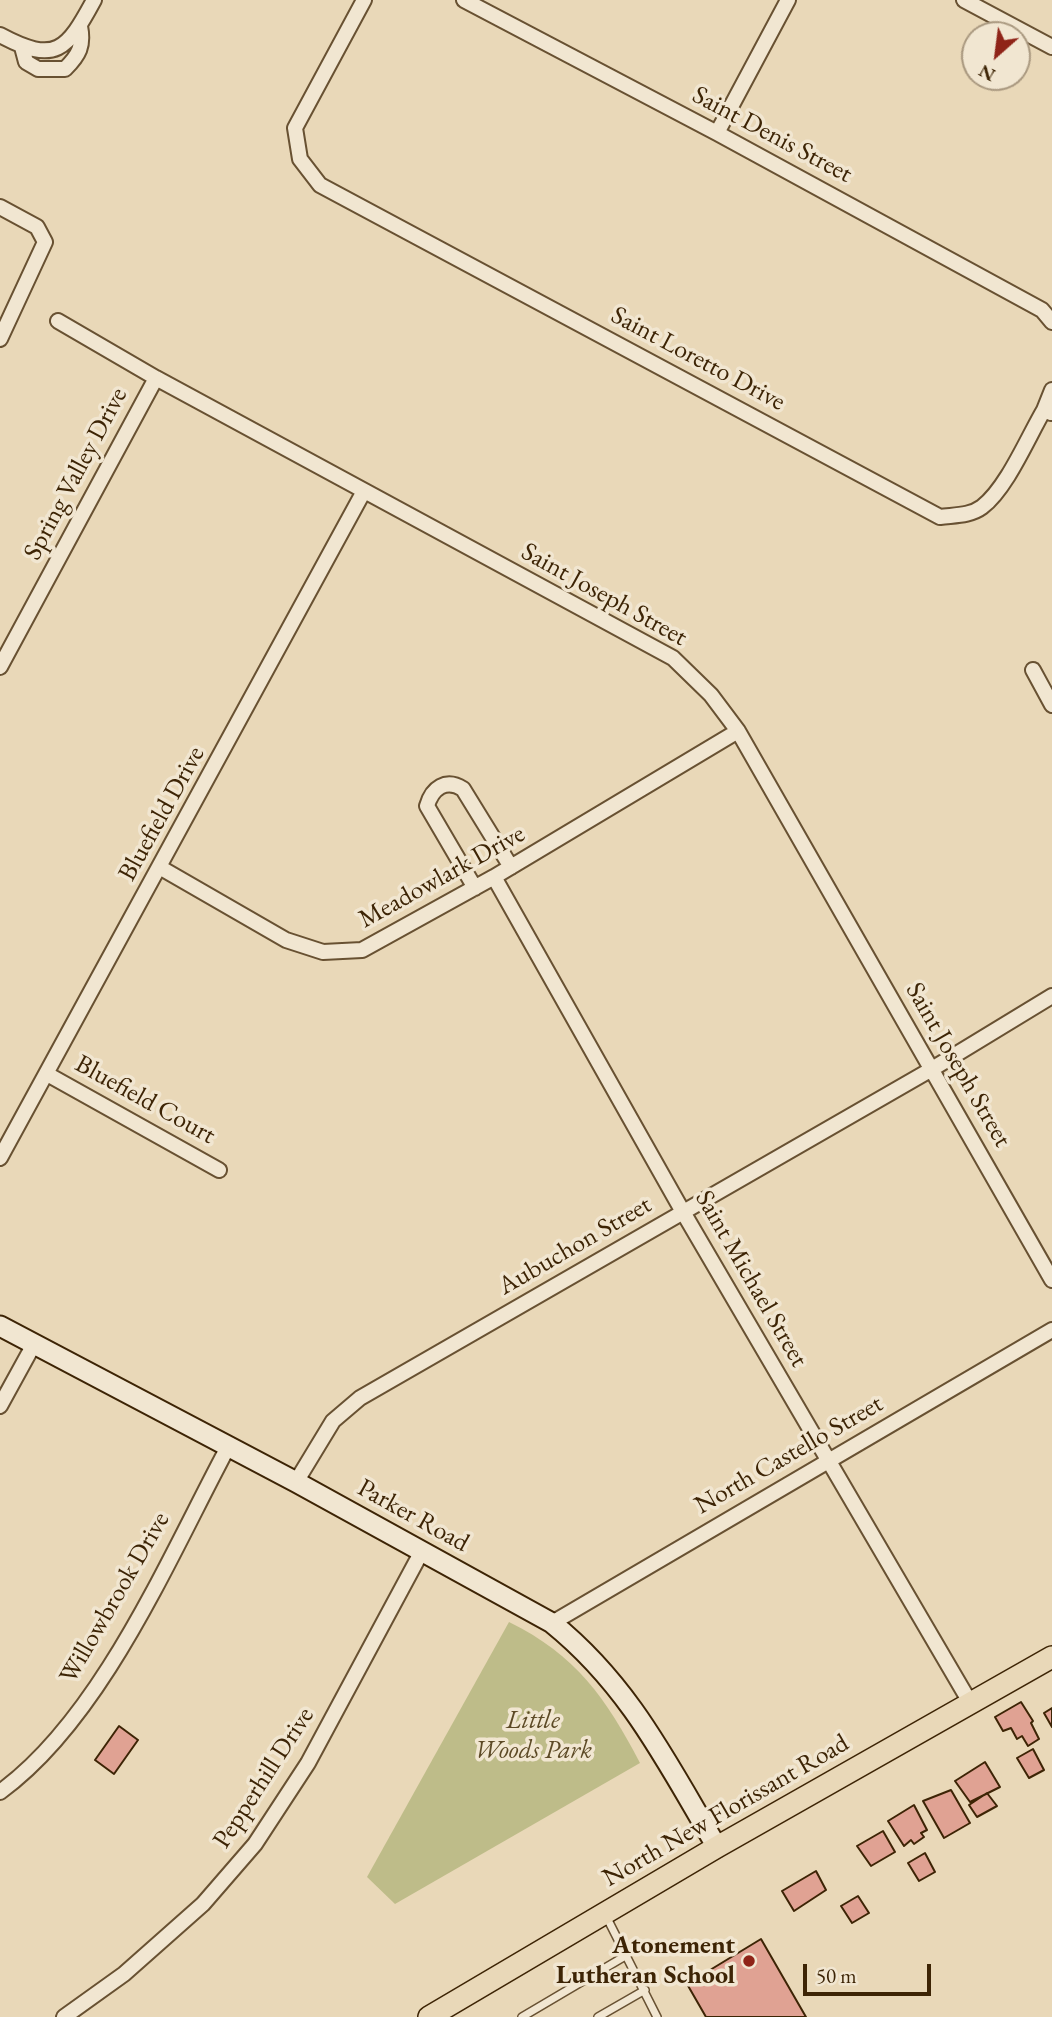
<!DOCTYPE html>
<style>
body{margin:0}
#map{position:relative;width:1052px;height:2017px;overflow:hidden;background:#e9d8b8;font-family:"EB Garamond",serif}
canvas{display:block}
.north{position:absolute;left:961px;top:21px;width:70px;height:70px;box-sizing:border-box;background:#f1e6d1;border:2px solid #a9987f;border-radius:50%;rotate:208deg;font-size:19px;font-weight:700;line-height:28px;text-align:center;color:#3d2405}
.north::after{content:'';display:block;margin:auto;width:24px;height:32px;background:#8f2418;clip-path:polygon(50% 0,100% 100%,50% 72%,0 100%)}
.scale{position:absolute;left:803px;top:1964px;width:128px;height:32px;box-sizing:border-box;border:4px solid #3d2405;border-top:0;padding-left:9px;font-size:21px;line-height:24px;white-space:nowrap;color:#3d2405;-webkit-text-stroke:5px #f1e6d1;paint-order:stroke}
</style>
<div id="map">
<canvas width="1052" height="2017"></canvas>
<div class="north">N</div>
<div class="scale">50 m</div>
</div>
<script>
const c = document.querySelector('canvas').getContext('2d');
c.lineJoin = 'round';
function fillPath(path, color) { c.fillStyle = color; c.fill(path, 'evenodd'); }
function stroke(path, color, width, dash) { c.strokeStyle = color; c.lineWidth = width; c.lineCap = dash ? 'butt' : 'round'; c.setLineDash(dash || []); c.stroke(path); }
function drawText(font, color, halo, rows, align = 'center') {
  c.font = font + ' "EB Garamond",serif'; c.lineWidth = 7; c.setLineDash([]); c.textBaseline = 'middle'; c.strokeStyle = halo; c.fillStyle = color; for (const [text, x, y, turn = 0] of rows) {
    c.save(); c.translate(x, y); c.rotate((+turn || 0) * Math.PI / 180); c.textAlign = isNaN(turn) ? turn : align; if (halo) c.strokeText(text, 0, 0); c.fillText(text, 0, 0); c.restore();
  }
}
const green = new Path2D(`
 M509,1622C576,1655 606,1698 640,1763L395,1904L367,1877Z`);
const building = new Path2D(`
 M1021,1702L1033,1721L1031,1723L1039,1739L1028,1746L1022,1736L1017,1739L1011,1728L1003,1731L995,1717Z
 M1052,1708V1727L1044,1713Z
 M119,1726L138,1740L114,1774L95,1760Z
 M1033,1749L1044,1770L1029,1778L1017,1758Z
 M985,1762L1000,1787L970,1802L955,1781Z
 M951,1790L970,1823L944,1838L923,1801Z
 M987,1793L997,1806L977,1817L969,1805Z
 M914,1805L927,1830L921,1833L924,1837L914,1844L911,1840L904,1846L888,1821Z
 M883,1831L895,1852L871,1866L857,1846Z
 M925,1853L935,1872L919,1881L908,1863Z
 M816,1871L826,1890L794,1911L782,1891Z
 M858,1896L869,1913L852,1923L841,1906Z
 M761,1939L806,2017H706L687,1984Z`);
const service = new Path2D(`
 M605,1914L657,2017
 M522,2017L627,1955
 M598,2017L645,1990`);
const minor = new Path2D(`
 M364,0L295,128L300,159L320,185L940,517C954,515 970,516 982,507C1007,488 1028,437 1044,410
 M464,0L717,133L1042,310L1052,322
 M964,0L1052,47
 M0,35C56,65 67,50 94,0
 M22,47L26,62L38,69H65C79,55 84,46 80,26
 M717,133L788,0
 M0,207L37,227L45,242L0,339
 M58,321L156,378L673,658L711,695L738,731L1052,1280
 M1051,413L1044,410L1052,390
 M0,667L156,378
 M1033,670L1052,705
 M161,868L286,940L323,952L362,950L494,877L738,731
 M494,877L683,1212L971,1704
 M475,888L427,806C432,788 446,778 463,789L511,867
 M47,1074L219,1170
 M0,1158L364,491
 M0,1406L34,1344
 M296,1482L333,1421L360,1398L932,1069L1052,996
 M552,1623L1052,1330
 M0,1792C102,1718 169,1557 228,1447
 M64,2017L124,1974L203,1904L255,1844L308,1763L422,1551`);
const secondary = new Path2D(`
 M0,1326L296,1482L552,1623C630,1686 667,1763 717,1847`);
const primary = new Path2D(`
 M429,2017L717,1847L1052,1657`);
const markers = [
 [749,1961,7,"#8f2418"]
];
const streetNames = [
 ["Saint Denis Street",772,135,28],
 ["Saint Loretto Drive",698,359,28],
 ["Spring Valley Drive",76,474,-62],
 ["Saint Joseph Street",604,595,29],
 ["Bluefield Drive",162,814,-61],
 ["Meadowlark Drive",442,877,-29],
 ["Saint Joseph Street",958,1065,60],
 ["Bluefield Court",145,1100,29],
 ["Aubuchon Street",575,1246,-30],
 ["Saint Michael Street",751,1279,60],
 ["North Castello Street",789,1455,-30],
 ["Parker Road",413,1516,29],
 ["Willowbrook Drive",115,1598,-60],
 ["Pepperhill Drive",264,1778,-57],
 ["North New Florissant Road",726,1811,-30]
];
const parkNames = [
 ["Little",533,1721],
 ["Woods Park",533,1751]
];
const poiNames = [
 ["Atonement",735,1946],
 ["Lutheran School",735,1976]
];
fillPath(green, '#bebc89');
fillPath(building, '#e0a293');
stroke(building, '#3d2405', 2);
stroke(service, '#685132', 10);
stroke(minor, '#685132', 18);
stroke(secondary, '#3d2405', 23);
stroke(primary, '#3d2405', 24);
stroke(service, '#f1e6d1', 7);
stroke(minor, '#f1e6d1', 14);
stroke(secondary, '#f1e6d1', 19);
stroke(primary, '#e9d8b8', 21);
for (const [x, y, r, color] of markers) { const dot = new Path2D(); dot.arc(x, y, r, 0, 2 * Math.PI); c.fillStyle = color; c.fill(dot); stroke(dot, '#f1e6d1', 2.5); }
drawText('26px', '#3d2405', '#f1e6d1', streetNames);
drawText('italic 26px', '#5d4a26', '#f1e6d1', parkNames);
drawText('bold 26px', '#3d2405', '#f1e6d1', poiNames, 'right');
</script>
